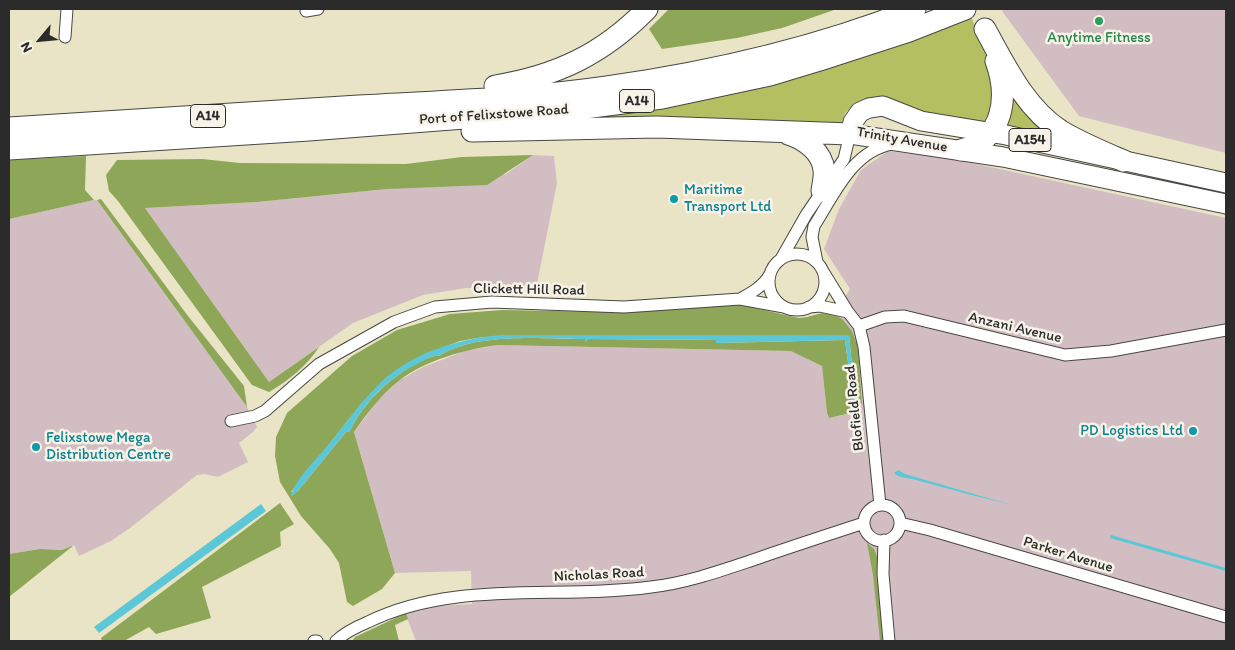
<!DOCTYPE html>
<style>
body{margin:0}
#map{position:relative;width:1235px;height:650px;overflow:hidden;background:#e9e4c5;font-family:Itim,sans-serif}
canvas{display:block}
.frame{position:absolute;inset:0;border:10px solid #2b2b2b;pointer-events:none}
.north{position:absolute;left:15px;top:15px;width:50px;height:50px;-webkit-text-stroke:4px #f7f3e8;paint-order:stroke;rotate:242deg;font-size:14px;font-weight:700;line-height:20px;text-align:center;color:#2b2b2b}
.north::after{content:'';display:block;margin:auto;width:18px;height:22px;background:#2b2b2b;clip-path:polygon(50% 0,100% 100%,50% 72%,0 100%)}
</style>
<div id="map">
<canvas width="1235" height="650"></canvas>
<div class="frame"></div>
<div class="north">N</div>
</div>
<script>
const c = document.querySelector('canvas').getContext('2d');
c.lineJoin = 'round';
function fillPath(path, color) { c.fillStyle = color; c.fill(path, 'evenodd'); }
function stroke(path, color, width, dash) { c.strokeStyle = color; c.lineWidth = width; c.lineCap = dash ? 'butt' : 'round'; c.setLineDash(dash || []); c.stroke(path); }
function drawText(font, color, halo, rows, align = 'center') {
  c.font = font + ' Itim,sans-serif'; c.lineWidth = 5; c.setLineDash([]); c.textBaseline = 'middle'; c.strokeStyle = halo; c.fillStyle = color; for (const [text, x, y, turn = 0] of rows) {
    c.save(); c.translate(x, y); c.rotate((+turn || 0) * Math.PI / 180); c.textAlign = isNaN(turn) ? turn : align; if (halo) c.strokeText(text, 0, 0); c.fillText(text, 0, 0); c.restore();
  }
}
const industrial = new Path2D(`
 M1006,9H1226V153L1079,116L1002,11Z
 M888,151L958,160L1226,218V641H416L405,613L435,606L472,604L471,571L395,573L354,432L379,399L400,380L423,367L465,351L497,345L792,351L822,366L827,413L829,418L848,414L863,400L858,347L852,331L834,314L850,289L824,249L839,209L861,170Z
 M533,155L554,156L557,183L536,289L466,288L423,295L353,323L269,382L145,208L257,202L387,189L506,174Z
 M94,200H97L247,407L257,427L253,432L239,443L248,462L218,477L204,474L197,475L130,528L111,541L79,556L74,545L62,550L40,549L9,554V219Z`);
const green = new Path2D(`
 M971,16L989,63L994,97L985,128L926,117L885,99L871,97L855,103L845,113L840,127L649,116L527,119Z
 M1007,91L1053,136L999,130Z`);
const forest = new Path2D(`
 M669,9H837L782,28L737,38L662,49L649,29Z
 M533,155L487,185L387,189L257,202L145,208L269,382L319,347C306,367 289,380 269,392L252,385L118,201L109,191L106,175L117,160L202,159L240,163L406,164L462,157Z
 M86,156L85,190L94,200L9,219V160Z
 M101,199L188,316L244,386L247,407L97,200Z
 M737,304L799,318L807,317L822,313L834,314L842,319L852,331L858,347L862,403L859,408L851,413L829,418L827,413L822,366L791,351L497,345C464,350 426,360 400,380C382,394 367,413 354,432L395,573L382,589L353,606L347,602L339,563L330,549L301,516L280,482L275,456L276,437L287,413L352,356L397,330L450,314L502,310L612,312ZM558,335H849L856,405L854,407L845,340L716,343V340L588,339L585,342V339C541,339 477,332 439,356C433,355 427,359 421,361C392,376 364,401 350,431L346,432L297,492H291L361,404L386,378L425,354L460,341L483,337Z
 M280,503L294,524L280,532L281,546L202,587L211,618L156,634L149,627L124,641H102L101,638Z
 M867,543L874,549L880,564L890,641H880L873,575Z
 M74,545L9,597V554L40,549L62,550Z
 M406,613L408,619L395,625L399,641H352L355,637Z`);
const water = new Path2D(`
 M500,335H849L856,405L854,408L845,340L716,343V340L588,339L585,343V339C541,339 477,332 439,356C433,355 427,359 421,362C391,376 364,401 350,431L346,432L297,492L291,497C292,484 315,460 324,450C342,429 358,405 378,385C409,354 456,339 500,335Z
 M898,470L905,474L1012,505C979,497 948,489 916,480C909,478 899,478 894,473Z
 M261,504L266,511L99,633L94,627Z
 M1111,535L1226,568V571L1110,538Z`);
const street = new Path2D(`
 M306,11L318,9
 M65,37L67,9
 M769 282a28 28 0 1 1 56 0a28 28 0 1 1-56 0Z
 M781,259L806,215L844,159L850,134
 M817,262L812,237L814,226C834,195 852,151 892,144
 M770,274C764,286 751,293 740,299L784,307
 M809,307L820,306L848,312L824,273
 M848,312L859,326L864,347L880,505
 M859,326L885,317L904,316L1065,355L1111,351L1226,330
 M231,421L255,416L265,411L319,364L394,322L435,307L492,302L624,307L740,299
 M864 523a18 18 0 1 1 36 0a18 18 0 1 1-36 0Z
 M900,523L930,530L1226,617
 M884,540L883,574L889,641
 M314,641H317
 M336,641C345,632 356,627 368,622C455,579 557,600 651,587C686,583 720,571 753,560C790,547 827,535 864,523`);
const primary = new Path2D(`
 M1226,183L1006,135L921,121L883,106L869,108L860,112L853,122L850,134L1003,157L1226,204`);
const highway = new Path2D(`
 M985,29C1005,65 1025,108 1061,131C1081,143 1103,152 1124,161
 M495,86C557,76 603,54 647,9
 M9,128C125,121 242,114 359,106C442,101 525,99 607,87C712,72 817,48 915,9
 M472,131L657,127L850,134
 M788,134C805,139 822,152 824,170C825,176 823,184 822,191
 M9,149L309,130L568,110L662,98L770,75L823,59L909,31L965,9
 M961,150C1004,140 1009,97 996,61`);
const markers = [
 [1099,21,5,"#2e9e5b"],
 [674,199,5,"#0f9aa8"],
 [1193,431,5,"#0f9aa8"],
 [36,447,5,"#0f9aa8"]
];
const shields = [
 [637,101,35],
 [208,116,35],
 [1030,140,42]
];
const shieldNames = [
 ["A14",637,101],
 ["A14",208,116],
 ["A154",1030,140]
];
const leisureNames = [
 ["Anytime Fitness",1099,38]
];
const streetNames = [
 ["Port of Felixstowe Road",494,115,-4],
 ["Trinity Avenue",902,140,10],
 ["Clickett Hill Road",529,290,1],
 ["Anzani Avenue",1015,328,13],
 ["Blofield Road",855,408,-96],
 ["Parker Avenue",1068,555,17],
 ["Nicholas Road",599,575,-3]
];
const cultureNames = [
 ["Maritime",684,190],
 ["Transport Ltd",684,207],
 ["PD Logistics Ltd",1183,431,"right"],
 ["Felixstowe Mega",46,438],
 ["Distribution Centre",46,455]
];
fillPath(industrial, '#d2bec2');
fillPath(green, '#b3bf61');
fillPath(forest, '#8ea657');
fillPath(water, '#5cc7d6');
stroke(street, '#484742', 13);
stroke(primary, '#484742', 21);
stroke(highway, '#484742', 23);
stroke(street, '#fff', 11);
stroke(primary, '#fff', 19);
stroke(highway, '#fff', 21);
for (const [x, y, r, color] of markers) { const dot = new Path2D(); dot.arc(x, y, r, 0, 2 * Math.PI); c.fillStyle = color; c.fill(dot); stroke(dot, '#f7f3e8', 2); }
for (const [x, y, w] of shields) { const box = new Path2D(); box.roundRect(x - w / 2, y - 11.5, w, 23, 4); c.fillStyle = '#f7f3e8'; c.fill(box); stroke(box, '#2b2b2b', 1); }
drawText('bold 14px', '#2b2b2b', null, shieldNames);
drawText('15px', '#27864d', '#f7f3e8', leisureNames);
drawText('15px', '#2b2b2b', '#f7f3e8', streetNames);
drawText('15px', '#0d838f', '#f7f3e8', cultureNames, 'left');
</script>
